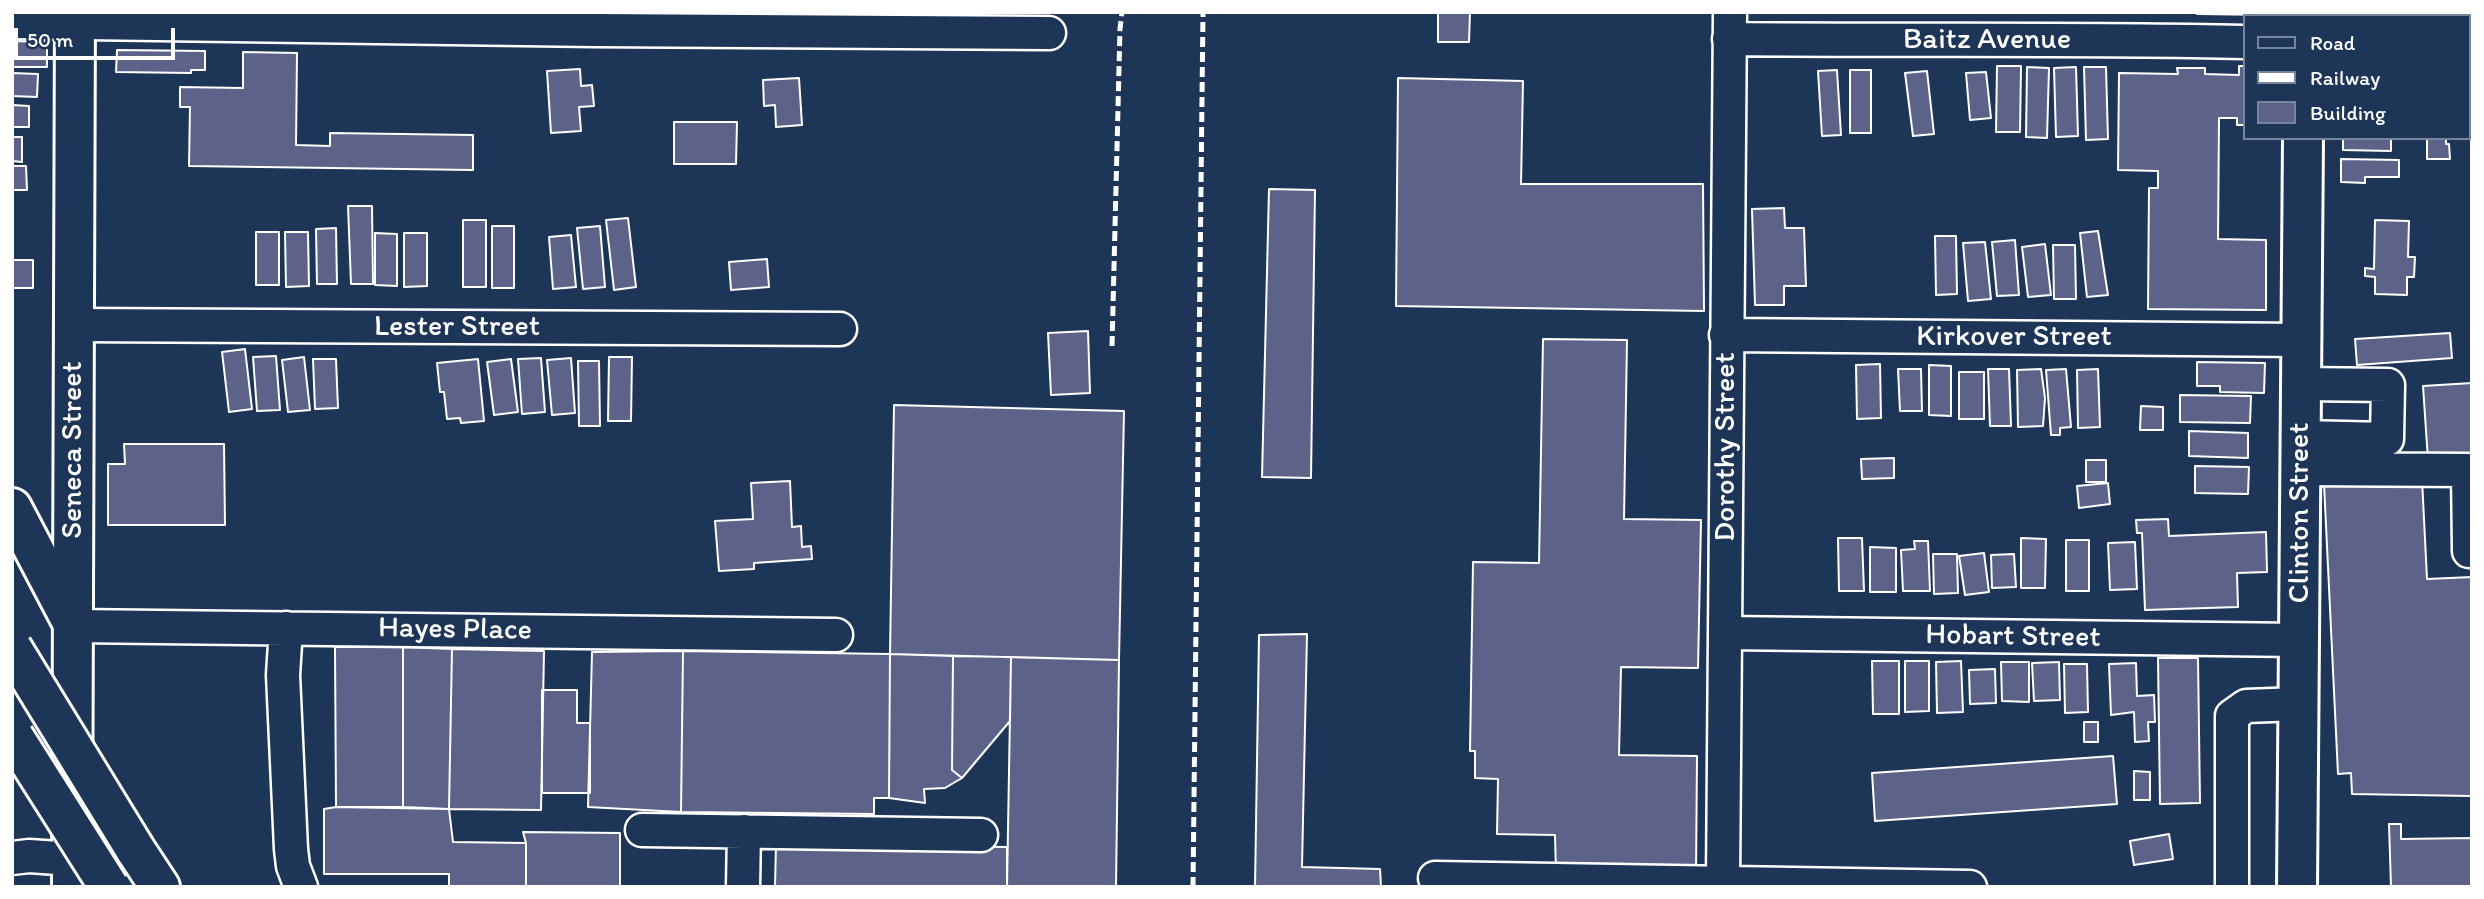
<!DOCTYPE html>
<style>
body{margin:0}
#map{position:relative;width:2484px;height:899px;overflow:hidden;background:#1d3557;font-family:Itim,sans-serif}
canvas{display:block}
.frame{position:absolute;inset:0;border:14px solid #fff;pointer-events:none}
.legend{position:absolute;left:2243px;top:14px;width:228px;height:126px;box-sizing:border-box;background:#1d3557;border:2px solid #77869a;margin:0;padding:9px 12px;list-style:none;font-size:21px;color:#fff}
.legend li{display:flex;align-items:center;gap:14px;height:35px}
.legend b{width:35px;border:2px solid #77869a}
.scale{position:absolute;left:14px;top:28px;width:161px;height:32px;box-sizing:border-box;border:4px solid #fff;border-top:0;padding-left:9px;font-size:21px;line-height:24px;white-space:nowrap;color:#fff;-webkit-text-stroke:5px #1d3557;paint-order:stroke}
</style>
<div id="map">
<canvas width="2484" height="899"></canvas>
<div class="frame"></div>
<ul class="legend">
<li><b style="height:9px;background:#1d3557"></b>Road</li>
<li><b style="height:9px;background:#fff"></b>Railway</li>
<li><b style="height:19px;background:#5d6288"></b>Building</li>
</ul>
<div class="scale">50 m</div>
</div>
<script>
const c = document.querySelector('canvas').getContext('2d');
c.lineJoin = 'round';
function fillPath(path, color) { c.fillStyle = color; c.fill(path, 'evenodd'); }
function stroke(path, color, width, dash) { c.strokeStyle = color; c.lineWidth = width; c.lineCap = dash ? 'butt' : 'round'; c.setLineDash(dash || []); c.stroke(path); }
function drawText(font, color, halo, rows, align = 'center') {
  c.font = font + ' Itim,sans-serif'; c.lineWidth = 5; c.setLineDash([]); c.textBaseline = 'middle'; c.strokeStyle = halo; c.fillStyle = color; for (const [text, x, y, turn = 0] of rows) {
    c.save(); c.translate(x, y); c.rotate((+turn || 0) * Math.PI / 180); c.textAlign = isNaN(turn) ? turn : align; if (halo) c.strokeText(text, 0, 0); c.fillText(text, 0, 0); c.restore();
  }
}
const building = new Path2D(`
 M1438,12H1470L1469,42H1438Z
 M2197,12H2272V15L2197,14Z
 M2335,12H2424V16H2335Z
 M12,41L47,42V67H12Z
 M117,50L205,51V70H191V73L116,72Z
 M243,52L297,53L296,145L330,146V133L473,135V170L189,166L190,107H180V87L243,88Z
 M1997,66H2021L2020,132H1996Z
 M2239,66H2244V125H2237V118H2219L2218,239L2266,240V310L2148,309L2149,188H2158V171L2118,170L2119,73L2178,74L2177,68H2205V74L2239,75Z
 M2027,67L2049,68L2047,138L2026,137Z
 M2076,67L2078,136L2056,137L2054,68Z
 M2084,67H2106L2108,139L2086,140Z
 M580,69L581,86L592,85L594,106L579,107L581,131L551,133L547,71Z
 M1837,70L1841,135L1822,136L1818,71Z
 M1850,70H1871V133H1850Z
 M1927,71L1934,134L1913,136L1905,73Z
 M1986,72L1991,118L1970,120L1966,73Z
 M12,73L38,74L37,97L12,96Z
 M2468,77H2472V132L2468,131Z
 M799,78L802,125L776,127L775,105L764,106L763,80Z
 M1398,78L1523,81L1521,184H1703L1704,311L1396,306Z
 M12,105L29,106V127H12Z
 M674,122H737L736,164H674Z
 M12,137H22V162L12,161Z
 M2343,138H2391V151L2343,150Z
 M2427,138H2446V144H2449L2450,159H2427Z
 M2341,159L2399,160V177H2365V183L2341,182Z
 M12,166H26L27,190H12Z
 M1269,189L1315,190L1311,478L1262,477Z
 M348,206H372L373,284H351Z
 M1784,208L1785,228H1804L1806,286H1784V305H1755L1752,209Z
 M628,218L636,287L614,290L606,220Z
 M463,220H486V287H463Z
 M2375,220L2409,221L2408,257H2415L2414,277H2407V295L2375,294V277L2365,276V268L2374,269Z
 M492,226H514V288H492Z
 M600,226L605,287L583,289L577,228Z
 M336,228L337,284H317L316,229Z
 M2098,231L2108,295L2087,297L2080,233Z
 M256,232H279V285H256Z
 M285,232H308L309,286L286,287Z
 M375,233L397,234V286L375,285Z
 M404,233H427V286L404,287Z
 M571,235L576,287L553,289L549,237Z
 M1935,236H1956L1957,294L1936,295Z
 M2015,240L2019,295L1997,296L1992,242Z
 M1985,242L1991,299L1968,301L1963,243Z
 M2045,244L2051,295L2028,297L2022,247Z
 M2053,245H2075L2076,299H2054Z
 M767,259L769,287L731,290L729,262Z
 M12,260H33V288H12Z
 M1088,331L1090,393L1051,395L1048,333Z
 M2450,333L2452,358L2357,365L2355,339Z
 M1543,339L1627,340L1624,519L1701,520L1698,668L1621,667L1619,755L1697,756L1696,875L1556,874L1555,835L1497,834L1498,779L1475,778V751H1470L1473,562L1539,563Z
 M245,349L252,409L229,412L222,352Z
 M276,356L280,410L257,411L253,357Z
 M304,357L310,410L288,412L282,360Z
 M609,357H632L631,421H608Z
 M541,358L545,412L522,414L518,359Z
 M571,358L575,413L552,415L547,360Z
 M313,359H336L338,408L315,409Z
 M478,359L484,421L461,423L460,418L447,419L444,392H440L437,363Z
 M511,359L518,412L494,415L487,362Z
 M578,361H599L600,426H579Z
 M2197,362L2265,363L2264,393L2220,392V386H2197Z
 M1880,364L1881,418L1857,419L1856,365Z
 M1929,365L1951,366V416L1929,415Z
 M1898,369H1921L1922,411H1900Z
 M1988,369H2009L2011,426H1990Z
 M2041,369L2045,398L2043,426L2018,427L2017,370Z
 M2066,369L2071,427L2060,428V435H2051L2046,370Z
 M2098,369L2100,427L2078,428L2077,370Z
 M1959,372H1984V419H1959Z
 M2472,383V457L2428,460L2423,386Z
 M2180,395L2251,396L2250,423L2180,422Z
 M894,405L1124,411L1119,660L890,654Z
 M2141,406L2163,407V430H2140Z
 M2189,431L2248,433V458L2189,456Z
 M124,444H224L225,525H108V464H125Z
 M1894,458V478L1862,479L1861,459Z
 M2086,460H2106V482H2086Z
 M2195,466L2249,467L2248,494L2195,493Z
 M2422,479L2427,579L2472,577V796L2352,794L2351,773L2338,774L2324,484Z
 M790,481L792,527L801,526L802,547L811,546L812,559L754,563V569L719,571L715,521L753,519L751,483Z
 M2108,483L2110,504L2079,508L2077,486Z
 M2168,519L2169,536L2266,532L2267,572L2237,573L2238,607L2145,610L2142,533H2137L2136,520Z
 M1838,538H1862L1864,591H1839Z
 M2021,538L2046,539L2045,588H2021Z
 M2066,540H2089V591H2066Z
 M1914,541H1928L1930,591H1903L1901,550L1915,549Z
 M2135,542L2137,589L2110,590L2108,543Z
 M1870,547L1896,548V592H1870Z
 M1984,553L1989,592L1965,595L1959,556Z
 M1933,554H1957L1958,593L1934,594Z
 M2014,554L2016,587L1992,588L1991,555Z
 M1307,634L1302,867L1380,869L1381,887H1255L1259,635Z
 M335,647H403V807H336Z
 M403,647L452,649L449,809L403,807Z
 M452,649L544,651L541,810L449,809Z
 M683,651L681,812L588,807L592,652Z
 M683,651L890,654L889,798H874V814L681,812Z
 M890,654L953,656L952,770L962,778L945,788L924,789L925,803L889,798Z
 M953,656L1011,657L1010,721L962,778L952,770Z
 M1011,657L1119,660L1116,887H1007Z
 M2158,658H2198L2200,803L2160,804Z
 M1872,661H1899V714H1873Z
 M1905,661H1929V711L1905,712Z
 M1961,661L1963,712L1937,713L1936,662Z
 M2001,662H2029V702L2002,701Z
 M2059,662L2060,700L2034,701L2032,663Z
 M2136,663L2137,696L2154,695L2155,722H2148L2149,741L2135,742L2134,712L2111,715L2109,664Z
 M2064,664H2087L2088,712L2065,713Z
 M1995,669L1996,703L1970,704L1969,670Z
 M542,690H577V723H590V793H542Z
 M2084,722H2098V742H2084Z
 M2113,756L2117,804L1875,821L1872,773Z
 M2134,771L2150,772V800H2134Z
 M336,807L449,809L453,842L526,843V887H449V874H324V809Z
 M2389,824H2401V839L2472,838V887H2391Z
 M523,832L620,833V887H526V843Z
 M2169,834L2173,859L2134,865L2130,841Z
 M776,844L1007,847V887H775Z`);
const minor = new Path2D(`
 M12,22L595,30L1049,33
 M1729,39C1901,41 2073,38 2244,42
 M2468,45H2472
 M73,325L840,329
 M1726,335L2301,340
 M2301,437L2387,439L2388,385L2301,384
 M2300,469L2468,470L2469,551H2472
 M74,626L836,635
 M286,628L283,675L291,849L293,866L301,887
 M1726,633L2299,640
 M642,830L981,835
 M12,858L29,856L72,859
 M1435,878L1970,887
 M1723,882L1730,12
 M743,887L744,831
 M2232,887V716L2246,706L2298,704`);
const major = new Path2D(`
 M2304,16V12
 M72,887L75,12
 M2297,887L2303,138`);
const highway = new Path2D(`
 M12,508L74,626
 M135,849L160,887`);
const rail = new Path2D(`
 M1112,346L1120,29L1122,12
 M1193,887L1203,12`);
const highwayBridge = new Path2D(`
 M12,648L135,849
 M14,737L109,887`);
const streetNames = [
 ["Baitz Avenue",1987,40],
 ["Lester Street",457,327],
 ["Kirkover Street",2014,337],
 ["Dorothy Street",1726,447,-90],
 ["Seneca Street",73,450,-90],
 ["Clinton Street",2300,513,-90],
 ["Hayes Place",455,630,1],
 ["Hobart Street",2013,637,1]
];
fillPath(building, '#5d6288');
stroke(building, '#fff', 2);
stroke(minor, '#fff', 37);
stroke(major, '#fff', 44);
stroke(highway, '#fff', 44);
stroke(minor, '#1d3557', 32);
stroke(major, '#1d3557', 38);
stroke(highway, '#1d3557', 38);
stroke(rail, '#fff', 5, [10, 5]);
stroke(highwayBridge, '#fff', 44, []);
stroke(highwayBridge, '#1d3557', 38);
drawText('30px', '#fff', '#1d3557', streetNames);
</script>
